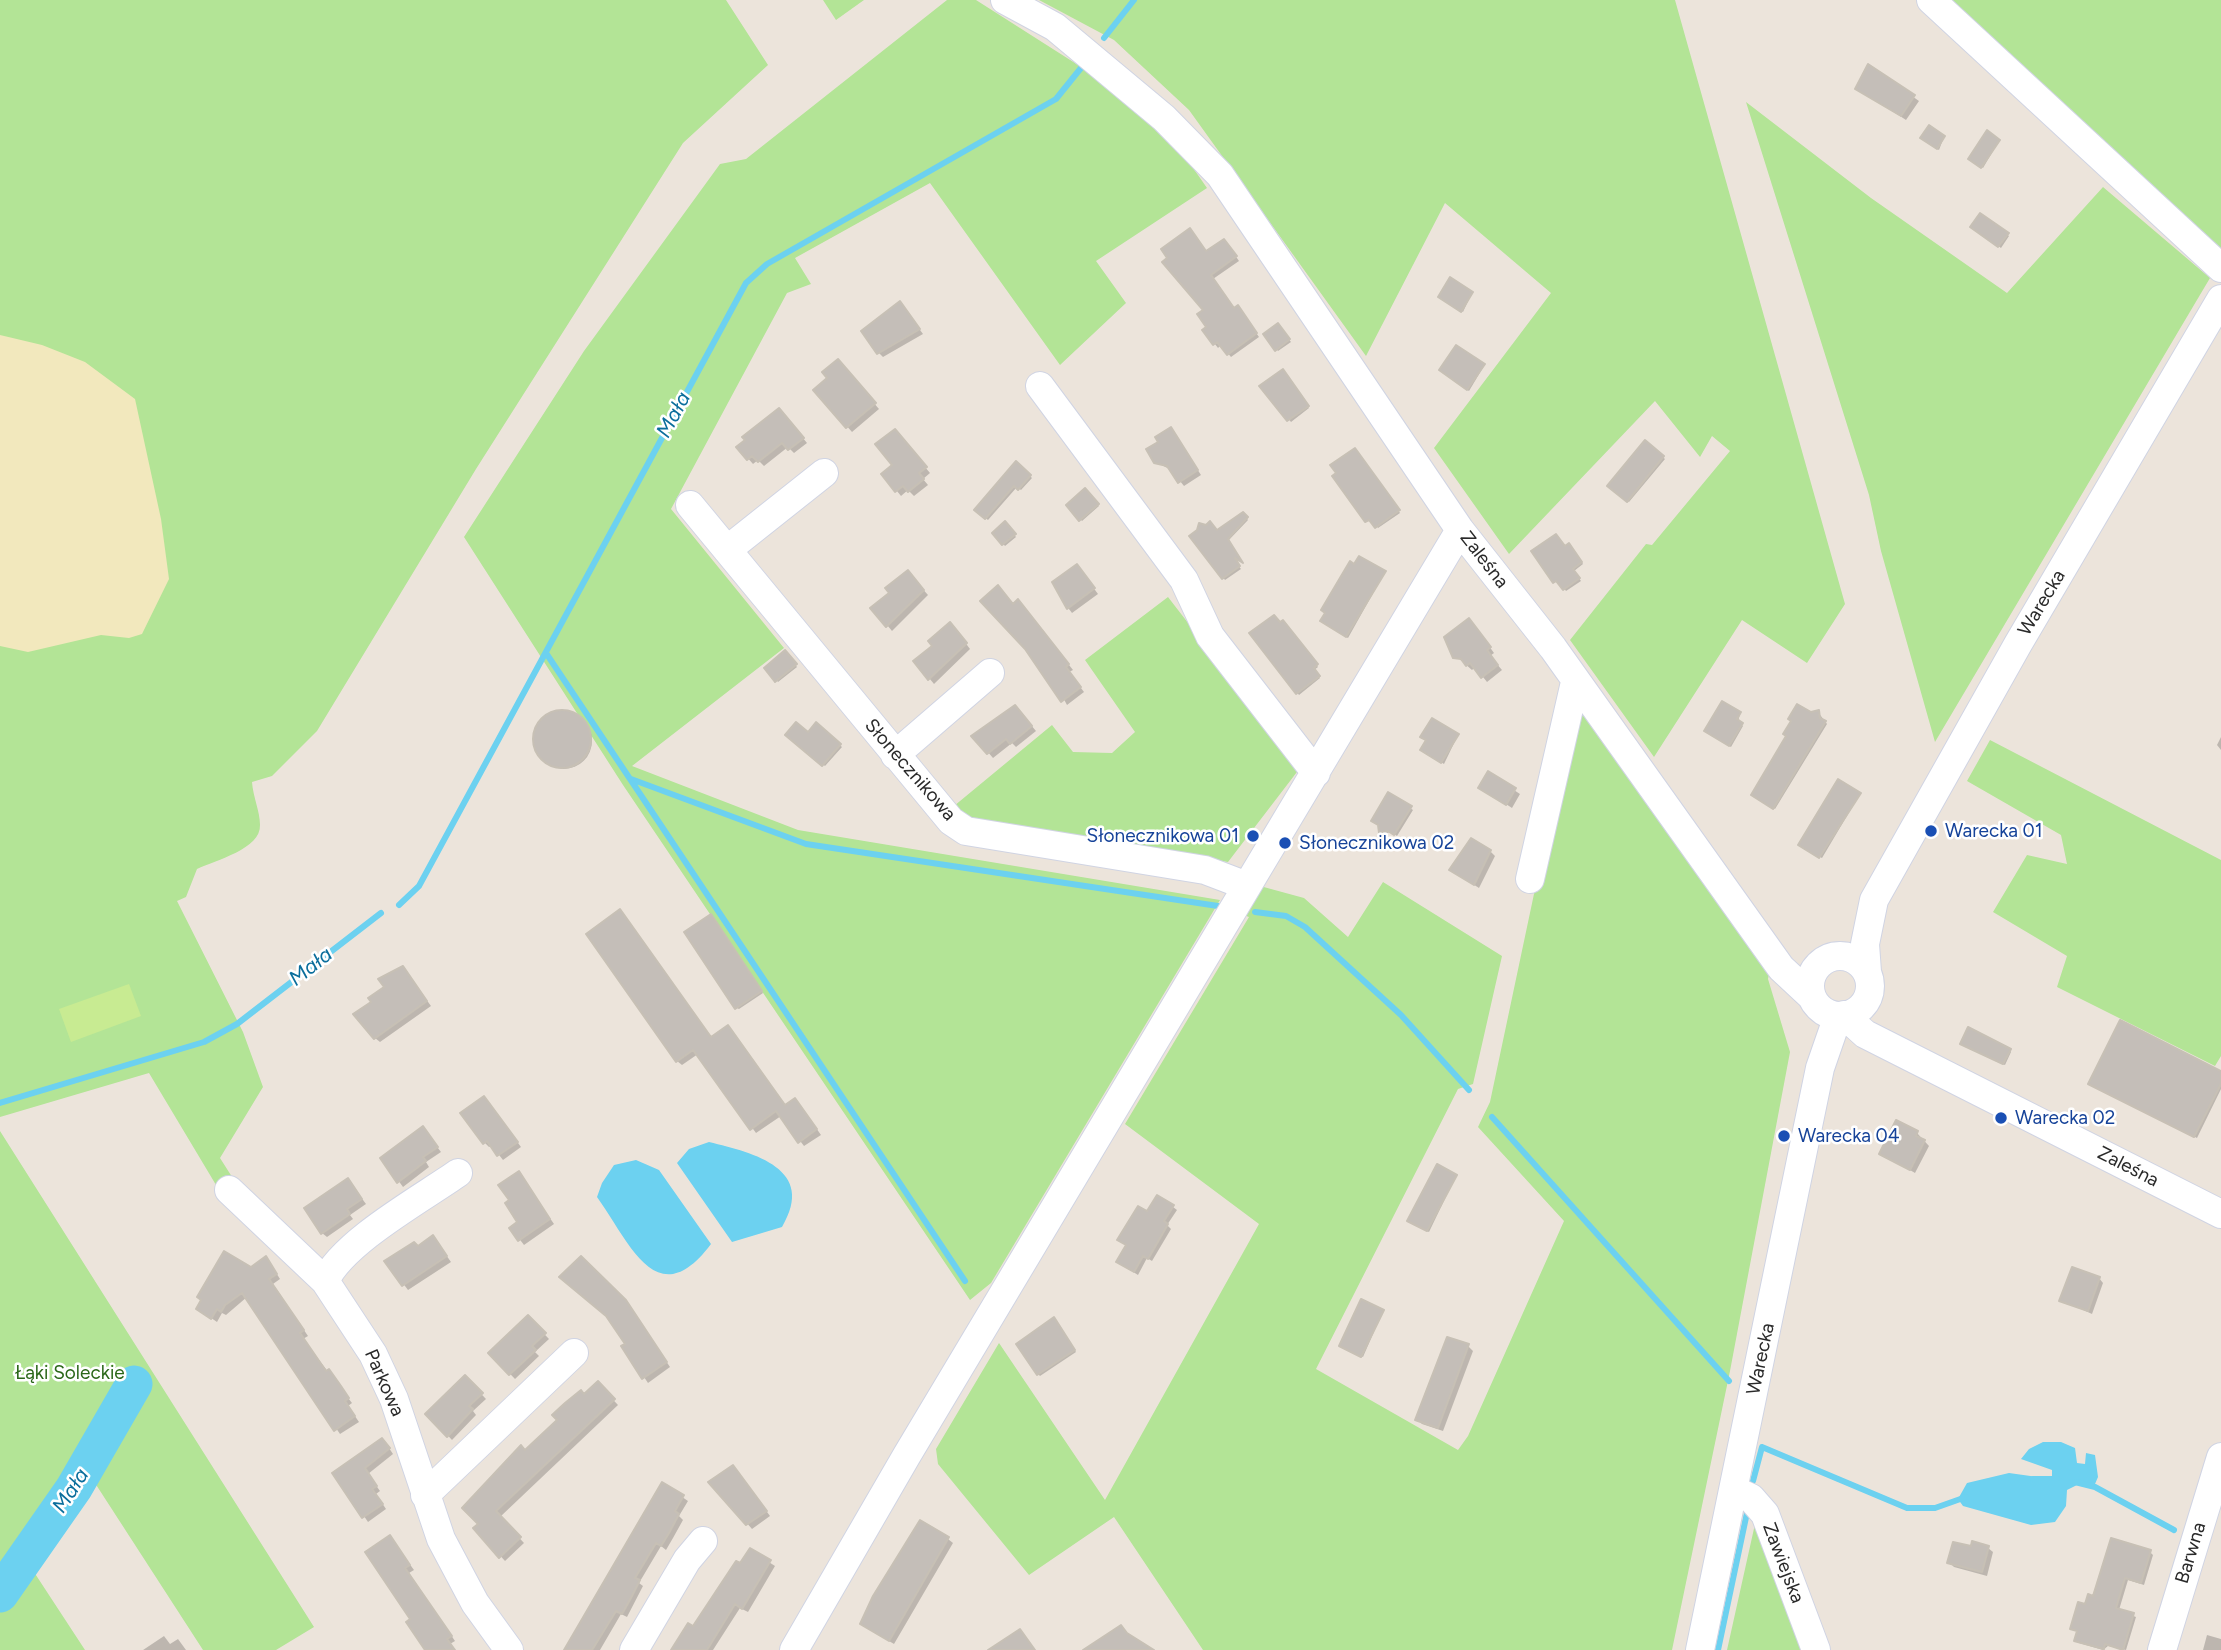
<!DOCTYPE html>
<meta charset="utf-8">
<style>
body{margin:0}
canvas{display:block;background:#ece4db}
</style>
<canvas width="2221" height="1650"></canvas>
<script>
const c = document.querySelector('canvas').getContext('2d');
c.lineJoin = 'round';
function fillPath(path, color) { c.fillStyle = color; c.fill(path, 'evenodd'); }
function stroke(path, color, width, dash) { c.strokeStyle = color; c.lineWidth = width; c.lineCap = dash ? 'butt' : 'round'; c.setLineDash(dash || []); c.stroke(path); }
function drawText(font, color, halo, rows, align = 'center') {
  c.font = font + ' Figtree,sans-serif'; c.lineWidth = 5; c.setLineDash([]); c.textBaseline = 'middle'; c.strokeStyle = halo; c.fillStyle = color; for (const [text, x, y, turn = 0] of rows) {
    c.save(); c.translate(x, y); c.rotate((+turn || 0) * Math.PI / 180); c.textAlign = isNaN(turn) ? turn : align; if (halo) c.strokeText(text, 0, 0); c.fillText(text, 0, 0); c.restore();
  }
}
const green = new Path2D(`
 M0,0H726L768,65L683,143L476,469L317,731L272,776L252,782C253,797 260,811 260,825C261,849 216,860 197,869L186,897L177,901L243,1032L263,1087L220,1158L234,1180L225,1200L149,1073L0,1117Z
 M823,0H864L836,20Z
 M947,0H976L1089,72L1173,139L1207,188L1096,261L1126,303L1060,365L930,183L795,258L811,284L787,293L671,509L784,648L632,766L798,830L1220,900L991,1283L970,1300L623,785L464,537L584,351L720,164L746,159Z
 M1039,0H1675L1845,604L1807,663L1742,620L1654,757L1570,640L1646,544L1652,545L1730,451L1712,436L1700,457L1655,401L1509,554L1434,448L1551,293L1445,203L1366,356L1189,110L1114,40Z
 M1939,0H2221V255Z
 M1746,102L1871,198L2007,293L2103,187L2210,278L1935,742L1881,551L1869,495Z
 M1168,597L1300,768L1228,862L993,826L969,818L954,806L1052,725L1073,752L1112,753L1135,732L1085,660Z
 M1575,700L1771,964L1768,979L1790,1052L1730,1371L1672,1650H1203L1114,1517L1029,1575L938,1464L936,1449L999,1343L1105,1500L1259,1224L1125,1124L1249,917L1241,914L1260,886L1304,898L1348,937L1383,882L1502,956L1473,1084L1458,1089L1316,1369L1458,1450L1468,1436L1564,1221L1478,1127L1490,1102Z
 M1990,740L2221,860V1056L2215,1066L2057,987L2067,956L1993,912L2027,855L2067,864L2061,835L1967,781Z
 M0,1131L314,1627L276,1650H203L93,1480L30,1566L85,1650H0Z
 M1757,1515L1808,1650H1727Z`);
const sand = new Path2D(`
 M0,335L42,345L85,362L135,399L161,519L169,579L142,634L129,638L101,635L28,652L0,646Z`);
const pitch = new Path2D(`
 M129,984L141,1016L71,1042L59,1009Z`);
const water = new Path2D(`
 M709,1142C755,1153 817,1169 782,1227L732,1242L677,1163L689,1149Z
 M636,1160L659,1170L711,1244C657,1316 630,1243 597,1197L602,1183L614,1165Z
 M2043,1442H2061L2075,1448L2077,1463L2085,1464L2086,1453L2095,1455L2098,1477L2095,1484H2079L2067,1490L2066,1506L2055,1522L2031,1525L1963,1506L1958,1499L1967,1483L2009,1473L2052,1479V1470L2021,1459L2029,1449Z`);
const shadow = new Path2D(`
 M1869,66L1919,101L1906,120L1857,88Z
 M1944,137L1939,150L1924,140Z
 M1999,141L1983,168L1972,160Z
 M1981,215L2009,236L2001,248L1973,227Z
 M1228,245L1239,261L1213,279L1234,310L1241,311L1259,337L1231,357L1221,345L1218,348L1204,330L1209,327L1206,310L1207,253Z
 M1472,293L1463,312L1442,299Z
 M904,308L923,334L883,357L878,352Z
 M1278,325L1291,342L1278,351L1265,335Z
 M842,366L879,409L852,432L815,390Z
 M1484,366L1469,391L1443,372Z
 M1285,373L1309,408L1291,422L1261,386Z
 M784,415L807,443L794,453L788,447L764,466L758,460L753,464L738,447Z
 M1171,429L1201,475L1184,486L1171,470L1156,462L1160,442Z
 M899,436L930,473L923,479L928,485L914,496L908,490L901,496L883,474L894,465Z
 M1645,443L1665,459L1629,502L1610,486Z
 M1357,452L1400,513L1378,528L1372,520L1366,521Z
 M1016,463L1032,478L1021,490L1017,487L988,520L976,510Z
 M1085,491L1099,506L1082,521L1068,506Z
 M1243,514L1248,520L1228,541L1231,556L1241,569L1225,580L1192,536L1217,532Z
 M1005,524L1016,537L1005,546L994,533Z
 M1571,547L1583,564L1574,571L1581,581L1566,591L1559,582H1554L1565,548Z
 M1081,571L1098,594L1072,613L1059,596Z
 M1385,572L1348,638L1324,623Z
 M912,577L928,595L892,631L873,608Z
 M1014,606H1023L1073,670L1069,672L1084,692L1067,705Z
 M1283,622L1318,667L1314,670L1320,678L1299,695L1252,633Z
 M1474,625L1494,653L1490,656L1502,670L1487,682L1475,667L1472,670L1450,651L1451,644Z
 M955,629L970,649L934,684L915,661Z
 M785,652L797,667L778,682L766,668Z
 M1020,712L1036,731L1016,747L1012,743L993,758L974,736Z
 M1818,712L1827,724L1775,809L1755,797L1811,714Z
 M536 741a28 28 0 1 1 56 0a28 28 0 1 1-56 0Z
 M1740,714L1738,722L1743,726L1731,747L1708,733Z
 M816,725L842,747L825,766L788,735L808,734Z
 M1458,735L1444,764L1424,752Z
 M2221,737V750L2217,745Z
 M1488,773L1520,794L1512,808L1480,787Z
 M1389,794L1413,810L1397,836L1391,832L1383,834L1379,825Z
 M1860,794L1822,858L1802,847Z
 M1490,851L1495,856L1479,888L1451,870Z
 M713,918L763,993L739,1009L737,1008Z
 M588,934L785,1107L800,1105L821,1135L804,1146L781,1116L756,1133L698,1054L682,1065L677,1061Z
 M407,973L431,1006L380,1042L375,1038L373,1002L386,988Z
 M1964,1046L2010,1050L2011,1052L2005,1065Z
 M2221,1073V1089L2197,1138L2092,1085Z
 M489,1103L521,1147L503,1160L492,1146L489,1147L485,1143Z
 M423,1128L441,1152L426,1162L429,1167L403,1187L382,1158Z
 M1917,1133L1929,1146L1915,1173L1881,1153Z
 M519,1173L554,1224L524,1245L511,1228L519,1222L511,1201Z
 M1456,1176L1429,1232L1411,1222Z
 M352,1185L366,1204L350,1215L353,1219L327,1237L322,1233Z
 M1173,1207L1177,1210L1167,1225L1171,1229L1152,1261L1147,1258L1138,1275L1122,1265L1127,1246L1120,1240L1147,1213Z
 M437,1242L451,1262L408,1290L387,1262Z
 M270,1263L280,1279L273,1284L308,1336L303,1339L352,1403L348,1406L359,1422L340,1434L247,1297L226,1315L222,1313L217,1322L198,1309L251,1269Z
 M2099,1278L2103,1283L2092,1314L2061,1300Z
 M630,1307L670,1367L648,1383L624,1347L628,1344Z
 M1383,1311L1363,1357L1343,1348Z
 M528,1317L549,1339L535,1352L539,1356L515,1379L490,1353Z
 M1056,1321L1076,1352L1040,1376L1038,1374Z
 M1468,1346L1473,1351L1443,1431L1422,1424L1417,1419Z
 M465,1377L486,1399L473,1411L476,1415L452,1440L428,1414Z
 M598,1384L618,1405L500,1517L524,1543L505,1561L476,1529L525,1452Z
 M387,1445L393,1454L368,1474L380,1491L376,1494L386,1509L368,1522L335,1473Z
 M738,1472L770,1516L752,1529L711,1482Z
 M663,1484L688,1501L679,1516L683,1520L673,1538L666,1550L661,1546L639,1583L643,1586L627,1617L621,1614L600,1650H566Z
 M390,1537L414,1570L409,1573L455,1641L450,1644L455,1650H427L412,1619Z
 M948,1539L953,1543L894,1644L867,1628L862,1624Z
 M1988,1548L1993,1552L1987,1576L1954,1567L1949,1562L1972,1549Z
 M750,1550L775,1566L748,1612L740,1608L713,1650H675Z
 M2150,1552L2153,1555L2144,1585L2128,1580L2119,1610L2136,1617L2126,1650L2108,1646L2103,1650L2079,1643L2076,1640L2079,1632L2072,1629L2086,1606Z
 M2207,1635L2221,1639V1650H2203Z
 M164,1636L170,1644L178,1639L186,1650H143Z`);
const stream = new Path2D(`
 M1104,38L1134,0
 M546,653L965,1281
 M631,779L806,844L1218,906
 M399,905L419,886L746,283L767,264L1056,99L1085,63
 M1255,912L1286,916L1305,927L1401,1015L1469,1090
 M0,1103L204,1042L237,1024L381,913
 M1492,1117L1729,1381
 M2033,1479H2057
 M1753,1481L1762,1447L1907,1508H1935L1966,1497
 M2075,1482L2095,1487L2174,1530
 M1718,1650L1748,1508`);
const river = new Path2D(`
 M0,1594L74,1488L134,1384`);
const building = new Path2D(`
 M1868,64L1915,95L1901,116L1855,89Z
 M1929,125L1945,136L1937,149L1920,138Z
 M1987,130L2000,140L1981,168L1968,159Z
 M1980,213L2009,233L1998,247L1970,227Z
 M1190,228L1206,251L1224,239L1237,256L1211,275L1234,308L1238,305L1257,333L1227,355L1217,342L1213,345L1202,330L1206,327L1197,314L1203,310L1162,262L1167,258L1161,249Z
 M1450,277L1473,292L1461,312L1438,297Z
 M900,301L920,329L877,354L861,331Z
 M1278,323L1290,339L1275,351L1263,334Z
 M1456,345L1485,364L1467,390L1439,370Z
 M838,359L876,403L846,428L813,390L827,378L822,372Z
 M1283,369L1309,406L1287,421L1259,386Z
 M779,408L804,438L788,450L782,443L758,462L752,456L747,460L736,447L745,440L742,437Z
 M1171,427L1198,470L1178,483L1167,466L1154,463L1146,449L1158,442L1155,437Z
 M895,429L927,467L919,473L924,479L908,492L903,486L895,492L881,474L892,465L875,444Z
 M1645,440L1664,456L1627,502L1607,486Z
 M1355,448L1400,510L1375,528L1369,520L1365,522L1332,476L1336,473L1330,465Z
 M1016,461L1031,475L1018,490L1014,486L985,519L974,510Z
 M1085,488L1099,504L1079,521L1066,505Z
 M1243,512L1248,517L1228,539L1243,563L1235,558L1240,566L1222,579L1189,536L1197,530L1199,523L1206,525L1210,521L1217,530Z
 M1005,521L1016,534L1002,545L992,533Z
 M1556,534L1565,546L1569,543L1582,562L1573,569L1580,578L1563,590L1556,581L1553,583L1531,551Z
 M1359,556L1386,571L1346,637L1320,621L1325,613L1321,610L1350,561L1354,564Z
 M1077,564L1095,588L1067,609L1052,582Z
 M908,570L924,590L886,627L870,608L889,593L885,588Z
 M998,585L1013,604L1018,599L1069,664L1066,667L1081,687L1061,702L1025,649L980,601Z
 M1274,615L1280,622L1283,620L1318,664L1314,668L1320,676L1296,694L1249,633Z
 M1469,618L1491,647L1487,650L1498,665L1481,678L1470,663L1466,666L1461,659L1453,658L1444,637Z
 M950,622L967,643L928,680L913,661L932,646L928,641Z
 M785,650L797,664L775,682L764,668Z
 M1722,701L1741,712L1737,719L1743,723L1729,746L1704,731Z
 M1797,704L1811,712L1819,710L1820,718L1826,721L1773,809L1751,795L1786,736L1783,734L1791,721L1788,719Z
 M1015,705L1032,726L1010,744L1006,739L987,754L971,736Z
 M533 739a29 29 0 1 1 58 0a29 29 0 1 1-58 0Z
 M1432,718L1459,734L1441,763L1420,750L1426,740L1420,737Z
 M796,722L808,732L816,722L841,744L822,766L785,735Z
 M1488,771L1516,788L1506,805L1478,788Z
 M1838,779L1861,793L1819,858L1798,845Z
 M1388,792L1412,806L1394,835L1388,831L1379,833L1378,825L1371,821Z
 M1471,838L1491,850L1474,885L1449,870Z
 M620,909L711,1037L728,1025L785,1105L795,1098L817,1129L798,1143L776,1111L750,1130L693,1050L676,1062L586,934Z
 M711,914L762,991L735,1009L684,932Z
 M403,966L427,1001L374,1039L353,1014L371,1002L368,998L384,987L378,979Z
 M2120,1020L2221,1071V1084L2194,1137L2088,1084Z
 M1968,1027L2011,1049L2003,1064L1960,1044Z
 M484,1096L518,1142L497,1156L487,1141L483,1144L460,1113Z
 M1896,1120L1918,1131L1916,1136L1925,1140L1910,1170L1879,1154Z
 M423,1126L438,1147L423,1157L426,1161L397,1183L380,1158Z
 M1437,1164L1457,1175L1427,1231L1407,1221Z
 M519,1171L550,1219L518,1241L509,1228L517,1222L505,1203L509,1200L498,1185Z
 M348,1178L362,1199L347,1209L350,1214L321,1234L304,1208Z
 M1157,1195L1174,1205L1164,1221L1168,1224L1148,1259L1143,1256L1134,1272L1116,1262L1126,1245L1117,1240L1138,1206L1147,1211Z
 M433,1235L447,1256L402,1286L384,1261L414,1242L418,1246Z
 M224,1251L251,1267L266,1256L277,1274L269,1279L304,1330L300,1333L326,1371L329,1369L341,1386L349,1398L345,1401L355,1416L334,1431L242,1293L225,1305L221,1312L217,1309L211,1319L196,1309L201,1300L197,1297Z
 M581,1256L626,1300L667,1362L642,1379L621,1346L625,1344L606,1316L559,1277Z
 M2072,1267L2100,1277L2088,1311L2059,1301Z
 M1361,1299L1384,1310L1361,1357L1339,1346Z
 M528,1315L546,1333L532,1346L536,1350L509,1375L488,1353Z
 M1054,1317L1075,1350L1037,1375L1016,1344Z
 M1447,1337L1469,1344L1438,1428L1415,1420Z
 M465,1375L483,1393L469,1406L473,1409L447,1437L425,1414Z
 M598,1381L615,1399L496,1511L521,1537L499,1558L473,1528L478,1524L462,1508L521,1445L525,1450L557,1420L552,1415L565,1403L581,1390L584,1394Z
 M382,1438L390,1448L365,1468L377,1486L372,1489L383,1504L362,1518L332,1473Z
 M733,1465L767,1511L746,1525L708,1482Z
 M662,1482L684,1495L675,1511L679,1514L669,1533L661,1546L656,1543L635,1578L640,1580L632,1596L622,1614L616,1611L592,1650H564Z
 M920,1520L949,1537L889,1641L860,1624L873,1596Z
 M390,1535L410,1565L405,1568L452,1636L447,1639L455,1650H425L406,1622L410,1619L365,1552Z
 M2111,1538L2151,1550L2141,1583L2125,1578L2116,1608L2134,1613L2123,1650L2105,1644L2104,1649L2074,1641L2077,1631L2070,1629L2078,1602L2085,1604L2088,1594L2093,1596Z
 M1972,1541L1989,1546L1982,1572L1947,1563L1953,1542L1971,1546Z
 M750,1548L771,1560L742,1609L735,1604L707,1650H671L688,1623L693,1626L736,1561L740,1563Z
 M1121,1625L1127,1633L1154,1650H1083Z
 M1020,1629L1035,1650H988Z`);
const minor = new Path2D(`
 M1005,0L1055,27L1164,118L1220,175L1460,530L1553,648L1781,968L1811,996
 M1931,0L2221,268
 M1040,386L1184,580L1210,636L1316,773
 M690,505L951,821L966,831L1205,870L1247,886
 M727,550L824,473
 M895,755L990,673
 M1530,879L1575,682
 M1810 986a30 30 0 1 1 60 0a30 30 0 1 1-60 0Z
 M1867,972L1865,944L1874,900L2018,644L2221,299
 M1844,1015L1865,1034L2221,1214
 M229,1190L325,1281L373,1354L394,1399L441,1539L475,1603L509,1650
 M325,1281C343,1242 421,1199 458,1173
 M1734,1490L1751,1498L1765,1514L1816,1650
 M425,1495L574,1353
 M634,1650L687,1560L703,1541
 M794,1650L907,1455L1460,530
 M1700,1650L1820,1068L1838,1016
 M2162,1650L2221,1457`);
const markers = [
 [1931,831,7,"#1a4fb4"],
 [1253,836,7,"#1a4fb4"],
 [1285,843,7,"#1a4fb4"],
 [2001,1118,7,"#1a4fb4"],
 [1784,1136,7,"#1a4fb4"]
];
const streetNames = [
 ["Zaleśna",1484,560,52],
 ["Warecka",2042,603,-59],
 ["Słonecznikowa",910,770,49],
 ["Zaleśna",2128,1167,27],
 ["Warecka",1761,1359,-78],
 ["Parkowa",384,1383,66],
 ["Barwna",2191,1553,-73],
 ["Zawiejska",1783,1563,69]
];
const transitNames = [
 ["Warecka 01",1945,831],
 ["Słonecznikowa 01",1239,836,"right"],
 ["Słonecznikowa 02",1299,843],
 ["Warecka 02",2015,1118],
 ["Warecka 04",1798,1136]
];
const parkNames = [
 ["Łąki Soleckie",70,1373]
];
const waterNames = [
 ["Mała",674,415,-62],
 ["Mała",311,967,-38],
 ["Mała",71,1491,-57]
];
fillPath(green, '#b3e496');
fillPath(sand, '#f2e8bd');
fillPath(pitch, '#c8eb92');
fillPath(water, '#6cd1f0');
fillPath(shadow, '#0003');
stroke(stream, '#6cd1f0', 6);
stroke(river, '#6cd1f0', 37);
fillPath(building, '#c4beb8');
stroke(building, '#c7c0b5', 2);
stroke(minor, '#d0d4e3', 30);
stroke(minor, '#fff', 28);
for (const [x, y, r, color] of markers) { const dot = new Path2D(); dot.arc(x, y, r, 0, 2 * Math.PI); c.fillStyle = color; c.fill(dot); stroke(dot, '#fff', 2.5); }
drawText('19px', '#2a2a2a', '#fff', streetNames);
drawText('19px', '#164399', '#fff', transitNames, 'left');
drawText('19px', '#2b6719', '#fff', parkNames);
drawText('italic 21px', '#0b6e9c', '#fff', waterNames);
</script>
